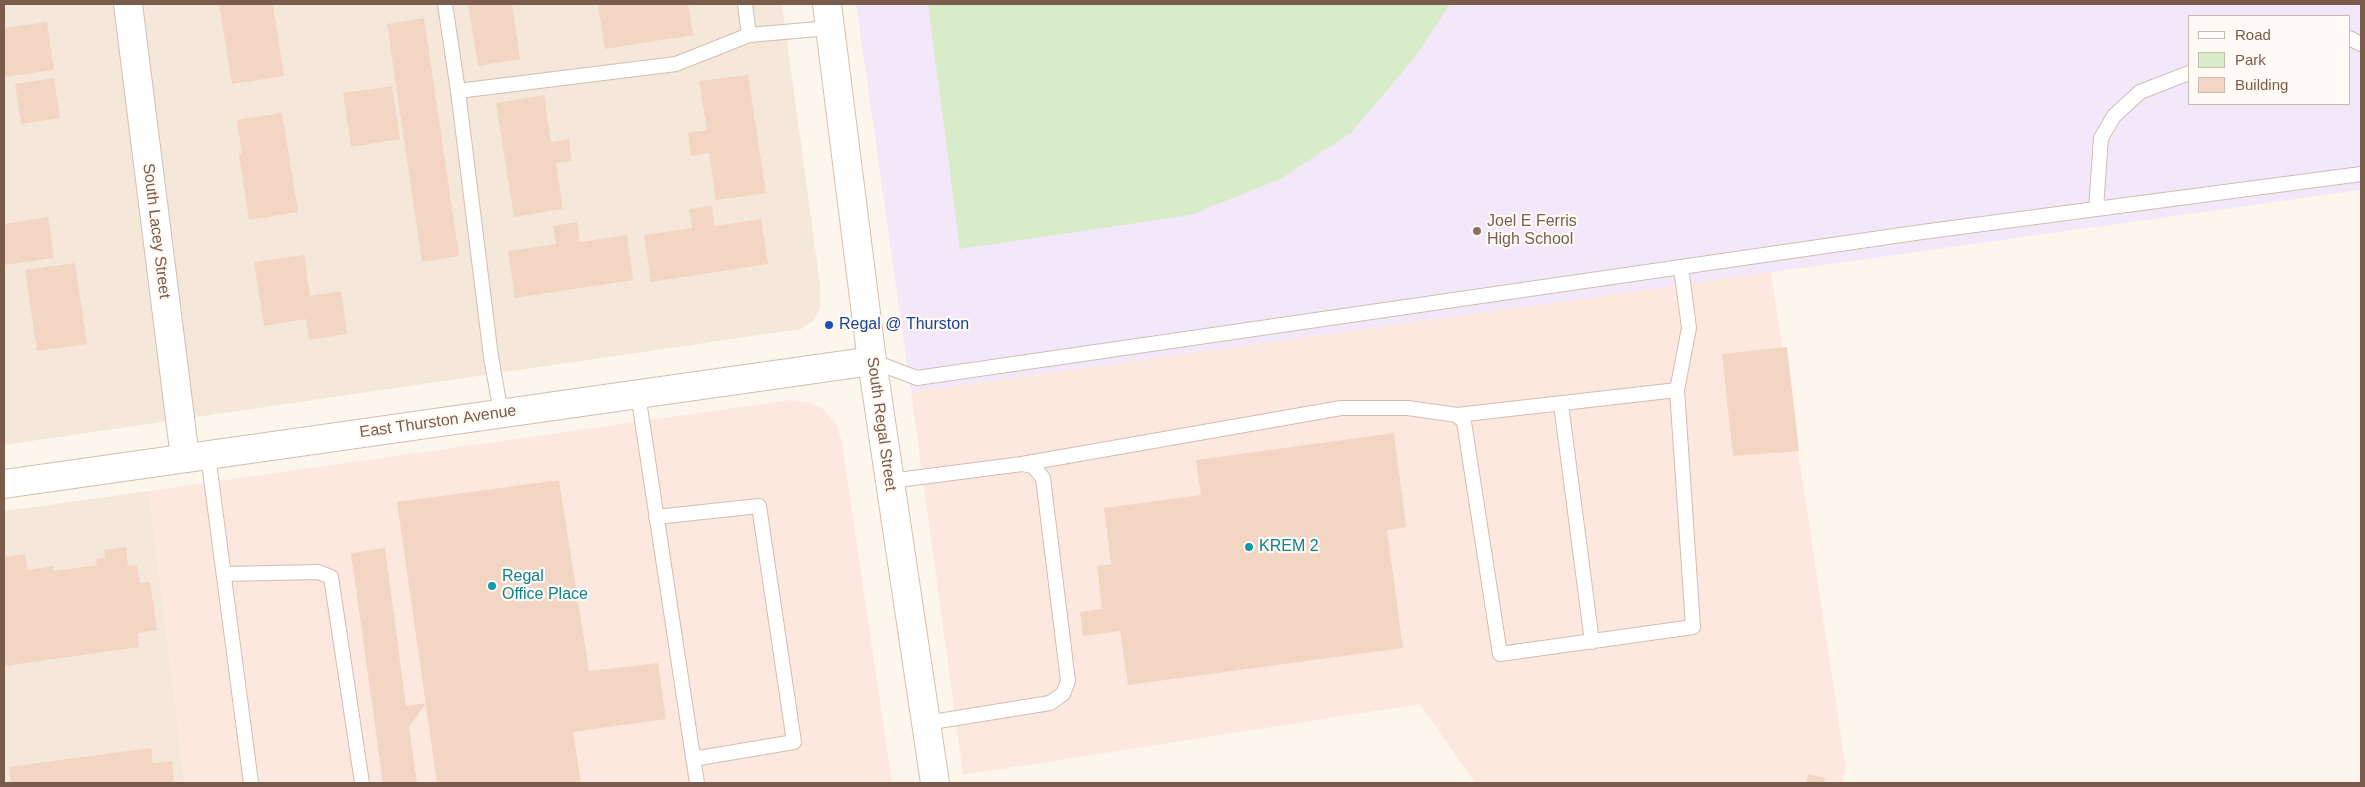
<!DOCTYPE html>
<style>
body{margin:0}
#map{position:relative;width:2365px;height:787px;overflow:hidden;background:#fdf6ec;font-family:Arial,sans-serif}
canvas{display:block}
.frame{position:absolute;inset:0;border:5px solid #7a5c4d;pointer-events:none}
.legend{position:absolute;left:2188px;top:15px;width:162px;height:90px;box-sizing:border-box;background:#fffaf3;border:1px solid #cabbb1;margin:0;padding:6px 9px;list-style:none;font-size:15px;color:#7a5c4d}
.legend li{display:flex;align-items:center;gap:10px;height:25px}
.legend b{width:25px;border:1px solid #cabbb1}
</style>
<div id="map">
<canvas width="2365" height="787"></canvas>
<div class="frame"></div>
<ul class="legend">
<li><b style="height:6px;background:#fff"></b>Road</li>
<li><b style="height:14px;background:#d8ecc9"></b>Park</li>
<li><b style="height:14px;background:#f3d5c3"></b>Building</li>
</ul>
</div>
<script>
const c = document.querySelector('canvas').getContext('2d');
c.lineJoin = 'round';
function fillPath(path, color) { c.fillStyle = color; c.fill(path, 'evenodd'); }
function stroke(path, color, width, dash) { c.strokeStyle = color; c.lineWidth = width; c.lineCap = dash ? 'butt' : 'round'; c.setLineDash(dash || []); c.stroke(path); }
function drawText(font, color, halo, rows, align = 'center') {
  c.font = font + ' Arial,sans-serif'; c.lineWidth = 4.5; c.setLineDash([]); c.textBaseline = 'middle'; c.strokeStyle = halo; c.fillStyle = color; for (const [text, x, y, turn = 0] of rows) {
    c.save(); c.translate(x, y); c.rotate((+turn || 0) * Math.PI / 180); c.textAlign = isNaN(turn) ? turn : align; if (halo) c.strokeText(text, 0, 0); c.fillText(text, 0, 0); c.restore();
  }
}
const residential = new Path2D(`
 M4,4H782L820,284V308L814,320L801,329L4,445Z
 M149,491L185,783H4V511Z`);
const commercial = new Path2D(`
 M1771,272L1846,768L1842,783H1475L1420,704L963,775L911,392Z
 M790,400L810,403L823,409L836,424L842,442L892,783H185L149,491Z`);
const education = new Path2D(`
 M856,4H2361V190L911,392ZM2189,16H2349V104H2189Z`);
const green = new Path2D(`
 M928,4H1450L1415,57L1351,133L1280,179L1191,215L960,249Z`);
const building = new Path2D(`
 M219,4H273L284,76L232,84Z
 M468,4H512L520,59L478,66Z
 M598,4H688L693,35L605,49Z
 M424,18L459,256L422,262L387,24Z
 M47,22L54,70L4,77V28Z
 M748,75L766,193L716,200L709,153L691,156L689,143L688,133L707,130L699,81Z
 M54,78L60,118L21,124L15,84Z
 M392,86L400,139L351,147L343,93Z
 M544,95L551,142L569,139L572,161L556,163L563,209L514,217L496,103Z
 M282,113L298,212L249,220L239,155L242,154L237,120Z
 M712,206L714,226L761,219L768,264L651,282L644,235L692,228L689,209Z
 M48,217L54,258L4,265V224Z
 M577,222L580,242L627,235L633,280L515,298L508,251L556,244L553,226Z
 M304,255L310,296L341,291L347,334L309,340L306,319L264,326L254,262Z
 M75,263L87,344L37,351L25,270Z
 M1787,347L1799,451L1733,456L1722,354Z
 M1394,433L1406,527L1387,530L1403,648L1128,685L1120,631L1083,636L1080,612L1102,609L1097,566L1111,564L1104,508L1201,495L1196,460Z
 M559,480L589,671L658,663L666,719L573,732L581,783H437L397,502Z
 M126,547L128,566L137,565L140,583L150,582L157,630L138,633L139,647L4,666V557L25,554L28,570L53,566L54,571L97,565L96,559L105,557L104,550Z
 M385,548L406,706L426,703L409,727L417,783H383L351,553Z
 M151,748L153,763L172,761L174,783H11L9,767Z
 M1808,774L1825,778L1824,783H1806Z`);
const service = new Path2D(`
 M445,4L458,91
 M745,4L749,35L830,28
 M2349,38L2361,44
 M2096,209L2101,138L2114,116L2140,92L2189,73
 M872,361L917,378L1922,232L2361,174
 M638,394L697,783
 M1561,404L1592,642
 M501,413L491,357L458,91L676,64L749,35
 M1457,415L1677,390
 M208,455L251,783
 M1022,464L1341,408H1408L1457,415L1464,422L1500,654L1693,627L1677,390L1689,328L1681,267
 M890,481L1022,464L1033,466L1043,478L1068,681L1063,694L1050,703L926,723
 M656,517L759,506L794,742L693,759
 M224,574L318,572L331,577L362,783`);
const minor = new Path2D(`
 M128,4L185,458`);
const tertiary = new Path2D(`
 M4,484L872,361`);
const secondary = new Path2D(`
 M827,4L872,361L935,783`);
const markers = [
 [1477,231,5,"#8d6e63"],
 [829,325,5,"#1a4fb4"],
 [1249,547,5,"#0f9aa8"],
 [492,586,5,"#0f9aa8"]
];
const educationNames = [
 ["Joel E Ferris",1487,222],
 ["High School",1487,240]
];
const streetNames = [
 ["South Lacey Street",156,231,83],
 ["East Thurston Avenue",438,422,-8],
 ["South Regal Street",881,424,82]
];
const transitNames = [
 ["Regal @ Thurston",839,325]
];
const cultureNames = [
 ["KREM 2",1259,547],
 ["Regal",502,577],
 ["Office Place",502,595]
];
fillPath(residential, '#f5e8da');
fillPath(commercial, '#fde8e0');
fillPath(education, '#f3e8fa');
fillPath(green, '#d8ecc9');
fillPath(building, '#f3d5c3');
stroke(service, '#d1beb0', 16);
stroke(minor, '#d1beb0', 30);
stroke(tertiary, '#d1beb0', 30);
stroke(secondary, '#d6c0b0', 30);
stroke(service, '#fff', 14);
stroke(minor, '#fff', 28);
stroke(tertiary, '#fff', 28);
stroke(secondary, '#fff', 28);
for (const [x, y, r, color] of markers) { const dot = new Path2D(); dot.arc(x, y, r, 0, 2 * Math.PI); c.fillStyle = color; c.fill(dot); stroke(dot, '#fffaf3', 2); }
drawText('16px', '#785e54', '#fffaf3', educationNames, 'left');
drawText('16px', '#7a5c4d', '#fffaf3', streetNames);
drawText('16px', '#164399', '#fffaf3', transitNames, 'left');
drawText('16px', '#0d838f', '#fffaf3', cultureNames, 'left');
</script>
